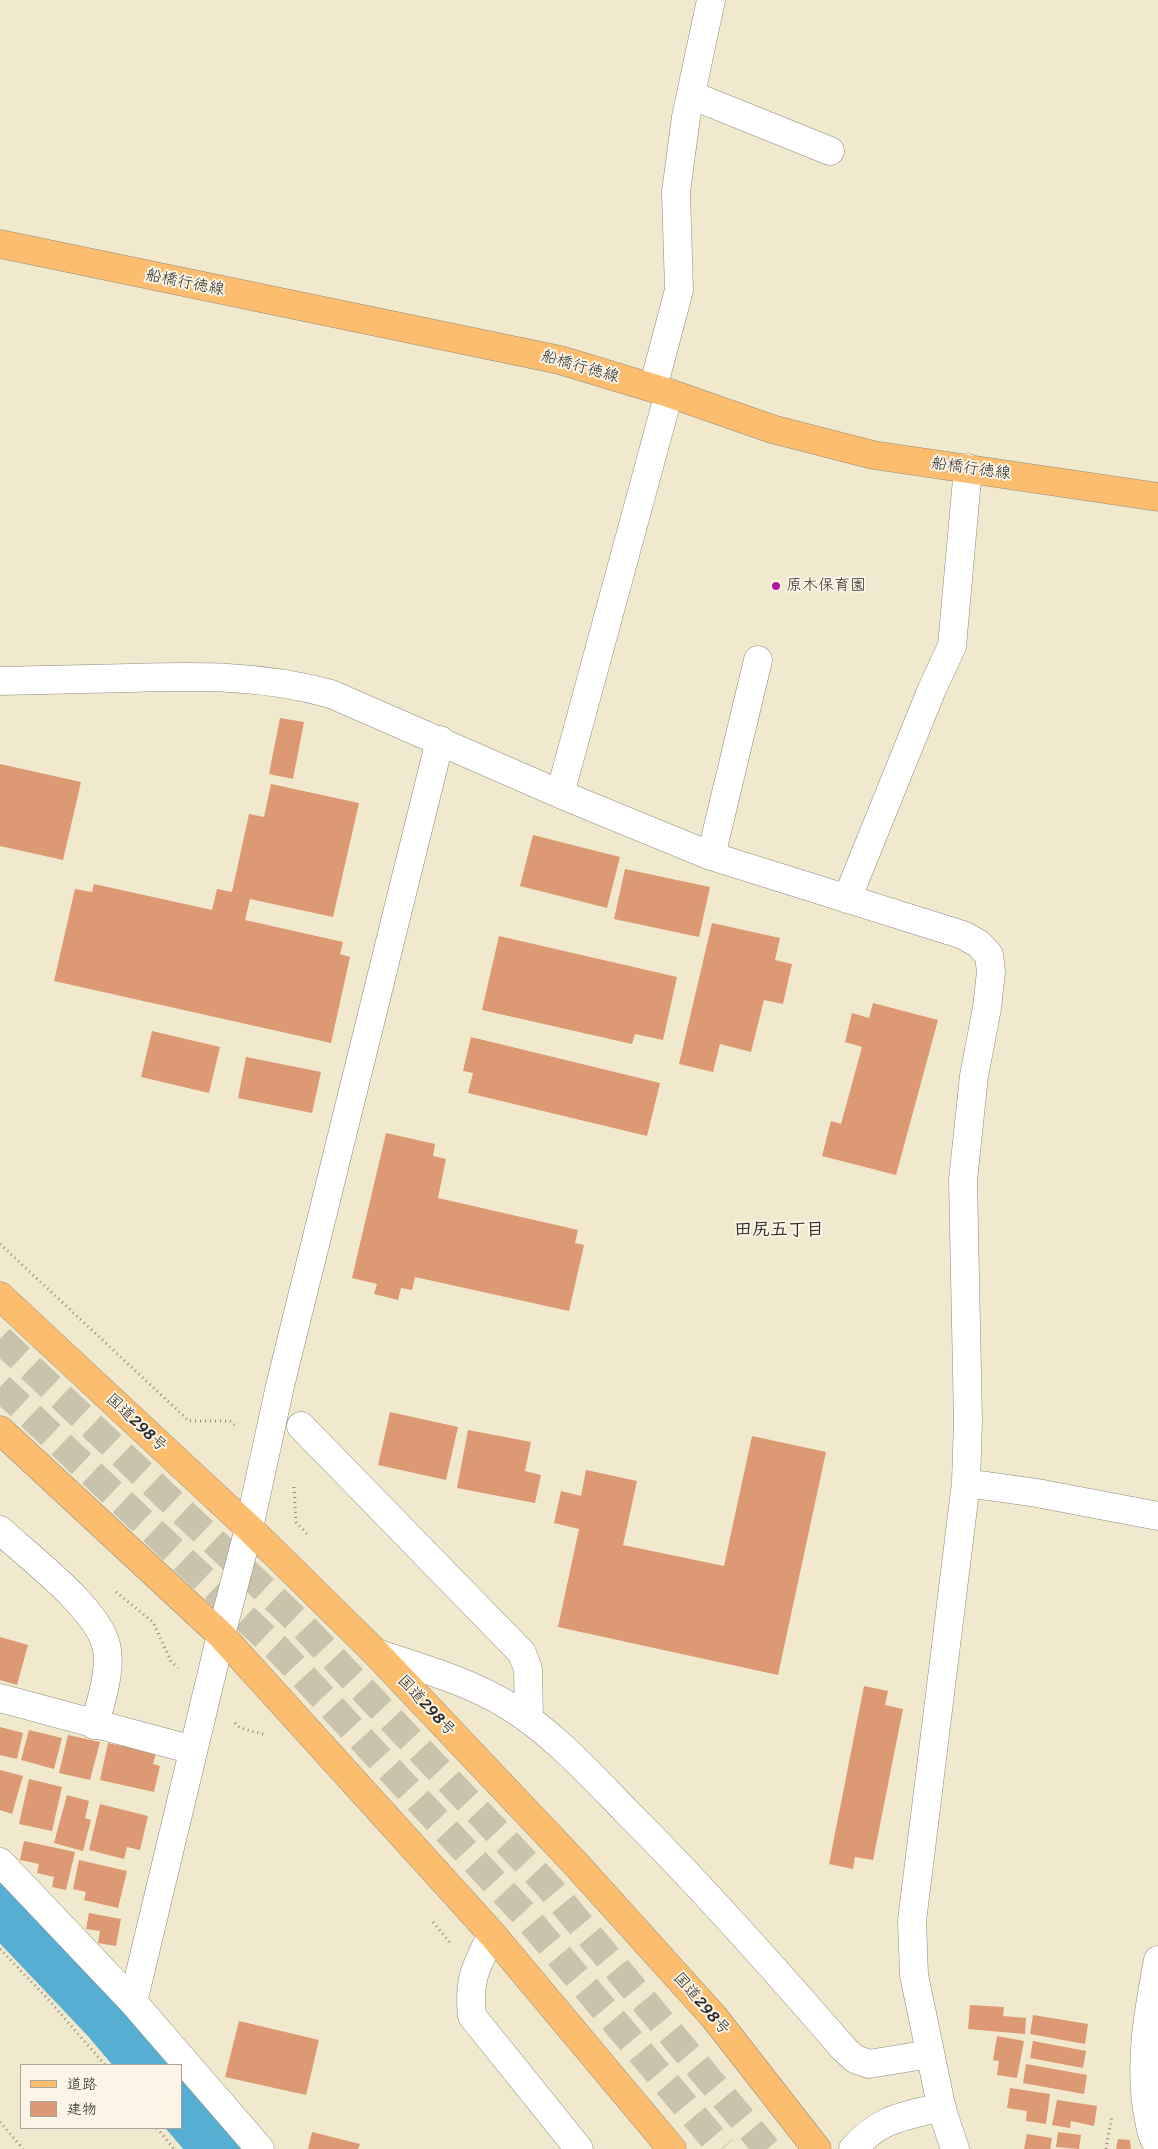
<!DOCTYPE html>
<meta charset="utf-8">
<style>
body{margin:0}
#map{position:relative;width:1158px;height:2149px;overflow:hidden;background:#f0e9ce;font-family:Sriracha,"Klee One",sans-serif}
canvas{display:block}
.legend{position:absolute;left:20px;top:2064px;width:162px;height:65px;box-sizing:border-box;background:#fcf5e5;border:1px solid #a8a49b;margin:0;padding:6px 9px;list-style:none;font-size:15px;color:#2b2b2b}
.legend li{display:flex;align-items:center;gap:10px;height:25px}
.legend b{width:25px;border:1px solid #a8a49b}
</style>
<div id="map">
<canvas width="1158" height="2149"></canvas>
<ul class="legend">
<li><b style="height:6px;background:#fcbd6e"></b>道路</li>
<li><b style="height:14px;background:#dc9973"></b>建物</li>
</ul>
</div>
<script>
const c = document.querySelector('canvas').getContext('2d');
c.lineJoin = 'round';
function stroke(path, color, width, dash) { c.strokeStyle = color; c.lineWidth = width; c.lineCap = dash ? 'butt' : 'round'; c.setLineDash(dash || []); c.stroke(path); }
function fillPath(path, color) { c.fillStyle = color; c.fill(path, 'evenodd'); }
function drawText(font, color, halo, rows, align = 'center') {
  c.font = font + ' Sriracha,"Klee One",sans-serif'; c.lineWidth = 4; c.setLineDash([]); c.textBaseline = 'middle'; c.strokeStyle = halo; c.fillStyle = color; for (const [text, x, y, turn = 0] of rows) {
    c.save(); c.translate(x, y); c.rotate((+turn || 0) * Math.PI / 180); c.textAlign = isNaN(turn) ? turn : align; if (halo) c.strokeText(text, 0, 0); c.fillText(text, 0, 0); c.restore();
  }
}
const river = new Path2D(`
 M0,1894L113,2013L157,2065
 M181,2094L228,2149`);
const building = new Path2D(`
 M280,718L304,722L293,779L269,774Z
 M0,764L81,782L63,860L0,846Z
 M271,784L359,803L333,917L250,899L245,920L343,942L340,954L350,957L331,1043L54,981L75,889L92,892L94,884L212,910L217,889L232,892L249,814L264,817Z
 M533,835L620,857L607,908L520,886Z
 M625,869L710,887L699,937L614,919Z
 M712,923L780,938L775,960L792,964L783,1004L764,1000L751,1052L720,1044L713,1072L679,1064Z
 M499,936L677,977L663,1040L635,1034L632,1044L482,1010Z
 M873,1003L938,1020L896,1175L822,1156L831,1121L841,1124L862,1047L845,1042L852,1013L869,1018Z
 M152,1031L220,1047L209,1093L141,1077Z
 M471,1037L660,1083L647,1136L468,1093L473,1073L463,1071Z
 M246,1057L321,1072L312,1113L238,1098Z
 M386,1133L435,1144L433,1156L446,1159L438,1198L578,1230L575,1243L584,1245L569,1311L415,1277L412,1290L401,1288L398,1300L374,1294L377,1284L352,1278Z
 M390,1412L458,1427L446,1480L378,1465Z
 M468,1430L531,1442L525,1471L541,1475L535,1503L457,1488Z
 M752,1436L826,1452L778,1675L558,1627L579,1529L554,1523L561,1491L581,1496L586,1470L637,1481L623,1545L724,1566Z
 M0,1637L28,1645L17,1685L0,1680Z
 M864,1686L888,1691L885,1705L903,1709L873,1860L855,1857L853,1869L829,1864Z
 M0,1727L23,1733L17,1759L0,1755Z
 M29,1730L62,1738L54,1769L21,1760Z
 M68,1735L100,1742L90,1780L59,1773Z
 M108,1743L156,1753L153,1764L160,1766L154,1792L100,1780Z
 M0,1770L23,1776L12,1814L0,1810Z
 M29,1779L62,1787L52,1831L19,1824Z
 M67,1795L89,1801L85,1818L91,1820L83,1851L54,1843Z
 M100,1804L148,1816L140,1850L127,1847L124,1859L89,1850Z
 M24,1841L75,1852L66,1890L52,1887L54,1877L37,1873L39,1864L20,1860Z
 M79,1860L127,1871L118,1908L84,1900L86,1892L73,1889Z
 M89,1913L121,1919L116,1946L98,1943L100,1931L86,1929Z
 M970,2005L1004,2007L1003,2016L1026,2018L1025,2034L968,2029Z
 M1033,2015L1088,2024L1085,2044L1030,2034Z
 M239,2021L319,2040L306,2095L225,2077Z
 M997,2036L1024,2041L1017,2078L997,2075L999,2061L993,2060Z
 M1033,2041L1086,2051L1083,2068L1030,2058Z
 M1026,2064L1087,2075L1084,2094L1023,2083Z
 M1010,2088L1050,2094L1046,2124L1026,2121L1027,2111L1007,2108Z
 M1057,2100L1097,2106L1094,2126L1071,2121L1070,2128L1052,2125Z
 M312,2132L360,2144L358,2149H308Z
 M1058,2132L1081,2135L1079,2149L1056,2147Z
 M1027,2134L1052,2138L1050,2149H1024Z
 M1118,2139L1130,2140L1131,2149H1116Z`);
const highwayTunnel = new Path2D(`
 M0,1339L302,1625L550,1888L767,2149
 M0,1387L278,1649L523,1913L722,2149`);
const path = new Path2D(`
 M0,1244L189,1421H230L237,1427
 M294,1487L296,1522L307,1534
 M116,1592L153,1622L171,1661L178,1668
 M235,1723L240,1728L266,1735
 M433,1922L451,1944
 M0,1949L47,1998L105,2065
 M0,2122L23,2149
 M157,2128L174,2149
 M1106,2149L1112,2115`);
const minor = new Path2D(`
 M691,95L830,151
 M653,388L679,290L676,192L686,117L711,0
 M0,681C43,680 87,679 130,678C199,676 263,675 331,694L560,794L711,856L963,935L979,944L989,955L991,972L987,1008L974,1076L963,1180L968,1421L966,1483L912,1921L914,1975L942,2110L955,2149
 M560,794L669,393
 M711,856L758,660
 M847,899L932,689L952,646L968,468
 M301,1426L522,1653L528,1669L529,1720
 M966,1483L1037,1493L1158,1516
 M0,1530C29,1557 97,1608 106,1645C112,1668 101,1703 94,1725
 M376,1653C421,1668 468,1681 509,1706C553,1733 591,1775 627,1812C703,1888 774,1968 844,2049L855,2059L869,2064L930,2054
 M0,1698L193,1750
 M0,1862L133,2002L260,2149
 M492,1934C476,1967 468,1979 472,2016L579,2149
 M1158,1960C1148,2013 1138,2067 1149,2120C1151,2129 1152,2138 1158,2145
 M133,2002L221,1635L249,1528L280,1386L440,740
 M853,2149C880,2118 904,2116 942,2107`);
const major = new Path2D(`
 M0,244L560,360L669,393L772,429L873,455L1158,497`);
const highway = new Path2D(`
 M0,1296L249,1528L376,1653L574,1862L714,2017L817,2149
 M0,1430L221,1635L492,1934L672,2149`);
const markers = [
 [776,586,5,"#b5179e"]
];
const streetNames = [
 ["船橋行徳線",185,283,11],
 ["船橋行徳線",580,367,16],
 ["船橋行徳線",971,469,8],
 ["国道298号",136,1423,43],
 ["国道298号",426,1706,47],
 ["国道298号",701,2004,49]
];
const poiNames = [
 ["原木保育園",786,586]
];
const neighbourhoodNames = [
 ["田尻五丁目",779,1230]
];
stroke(river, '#56afd3', 68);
fillPath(building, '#dc9973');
stroke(highwayTunnel, '#c9c3ad', 28, [28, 14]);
stroke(minor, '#8e8a7c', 29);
stroke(major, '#8e8a7c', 29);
stroke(highway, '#8e8a7c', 29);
stroke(path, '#8e8a7c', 3, [1, 4]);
stroke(minor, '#fff', 28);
stroke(major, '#fcbd6e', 28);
stroke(highway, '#fcbd6e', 28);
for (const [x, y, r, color] of markers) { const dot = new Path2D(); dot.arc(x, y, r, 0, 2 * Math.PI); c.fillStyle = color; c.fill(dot); stroke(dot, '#fcf5e5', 2); }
drawText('16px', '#2b2b2b', '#fcf5e5', streetNames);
drawText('16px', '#2b2b2b', '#fcf5e5', poiNames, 'left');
drawText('bold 18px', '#2b2b2b', '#fcf5e5', neighbourhoodNames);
</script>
